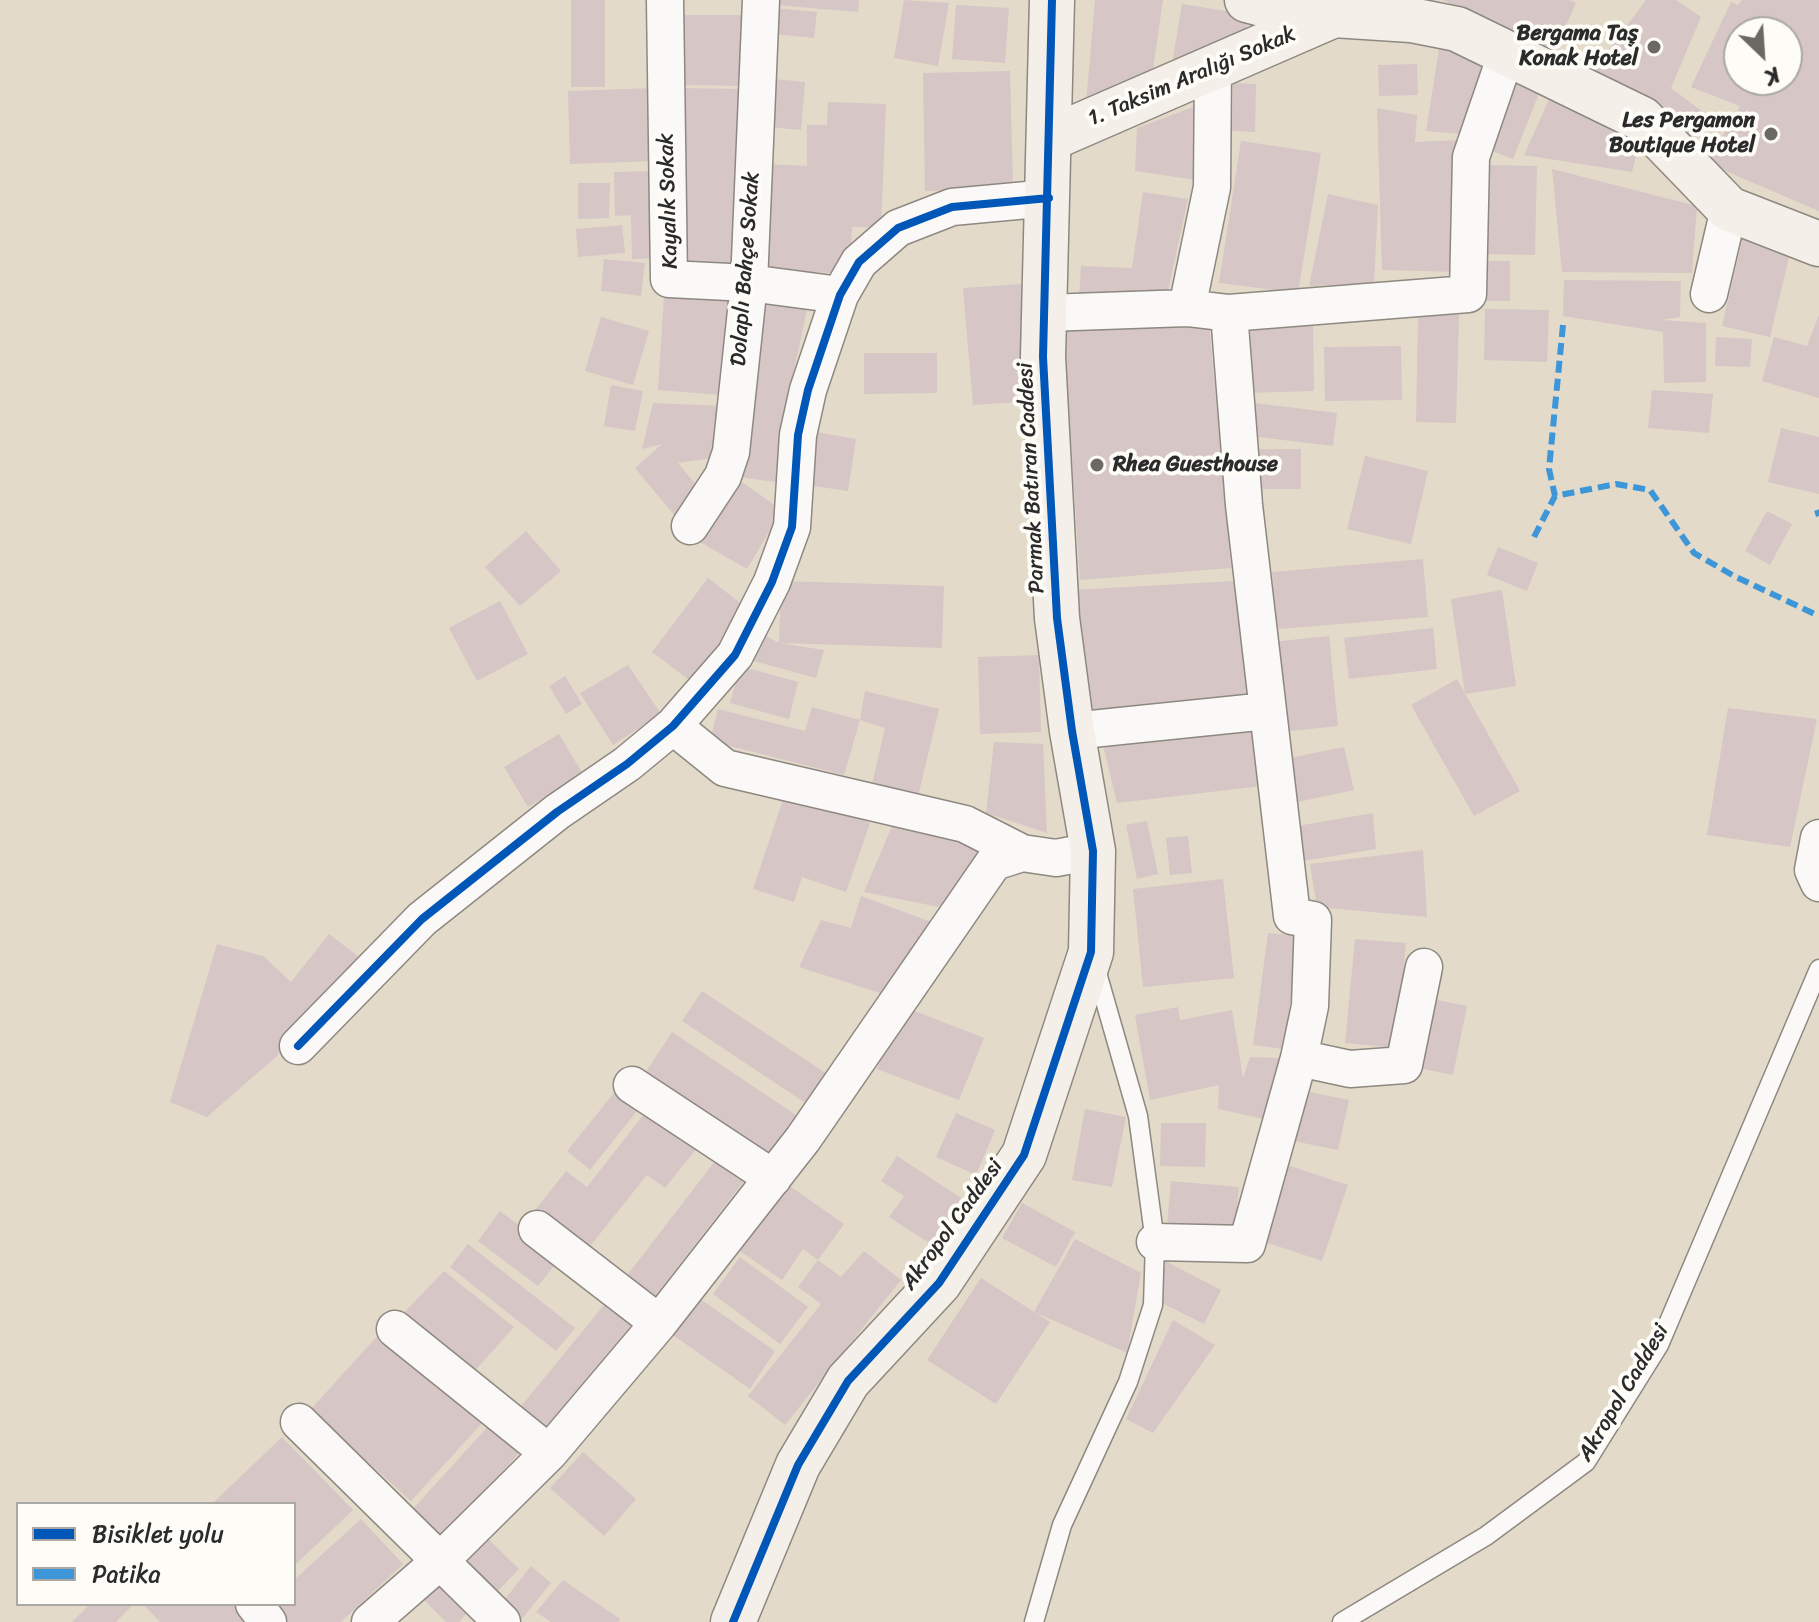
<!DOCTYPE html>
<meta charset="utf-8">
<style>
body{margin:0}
#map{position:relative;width:1819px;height:1622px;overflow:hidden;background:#e4dac9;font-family:Sriracha,sans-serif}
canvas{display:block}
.legend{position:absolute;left:16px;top:1502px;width:280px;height:104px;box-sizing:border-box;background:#fdfcf7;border:2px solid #a9a8a5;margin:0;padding:10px 14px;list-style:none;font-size:24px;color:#2b2b2b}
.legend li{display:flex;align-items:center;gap:16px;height:40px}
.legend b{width:40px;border:2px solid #a9a8a5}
.north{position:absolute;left:1723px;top:16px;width:80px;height:80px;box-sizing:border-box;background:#fdfcf7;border:2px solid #a9a8a5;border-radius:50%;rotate:155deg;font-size:22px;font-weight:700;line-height:32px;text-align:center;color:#2b2b2b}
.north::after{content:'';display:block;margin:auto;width:28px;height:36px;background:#6c6862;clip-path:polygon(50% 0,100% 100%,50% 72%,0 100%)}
</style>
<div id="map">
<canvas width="1819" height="1622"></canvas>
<ul class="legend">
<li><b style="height:10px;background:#0057b8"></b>Bisiklet yolu</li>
<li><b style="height:10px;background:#3c96d7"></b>Patika</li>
</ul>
<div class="north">K</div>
</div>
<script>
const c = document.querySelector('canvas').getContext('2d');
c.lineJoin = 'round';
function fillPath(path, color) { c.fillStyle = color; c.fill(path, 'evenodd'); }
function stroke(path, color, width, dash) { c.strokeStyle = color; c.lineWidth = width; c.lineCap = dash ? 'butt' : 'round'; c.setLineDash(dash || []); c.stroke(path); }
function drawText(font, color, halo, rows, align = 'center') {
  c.font = font + ' Sriracha,sans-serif'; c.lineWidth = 8; c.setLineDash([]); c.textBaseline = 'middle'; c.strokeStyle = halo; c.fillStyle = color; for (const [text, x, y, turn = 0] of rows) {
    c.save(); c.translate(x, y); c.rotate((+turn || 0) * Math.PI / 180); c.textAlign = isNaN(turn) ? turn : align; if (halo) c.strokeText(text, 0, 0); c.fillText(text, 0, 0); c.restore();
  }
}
const building = new Path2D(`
 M571,0H605V87H571Z
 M776,0H859L858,12L775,5Z
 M904,0L949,3L938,66L894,58Z
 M1095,0H1163L1150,90L1086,103Z
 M1442,0H1569L1576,3L1555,50Z
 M1646,0H1676L1701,17L1671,88L1707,115L1693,146L1593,71Z
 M1742,0H1819V211L1707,163L1740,106L1691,87L1731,2L1738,5ZM1739,32H1787V80H1739Z
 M1182,4L1250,15L1239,54L1170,77Z
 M956,5L1009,8L1005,63L952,59Z
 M774,8L817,12L814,38L772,34Z
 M682,15H746L745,86L681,85Z
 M1440,43L1488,57L1462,134L1426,131Z
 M1417,64L1418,95L1379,96L1378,65Z
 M1510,69L1540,91L1513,159L1480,146Z
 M1010,71L1013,189L925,191L923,73Z
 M773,79L805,82L801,130L768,127Z
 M1233,83L1256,84L1255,132L1232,131Z
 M655,88L658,161L570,164L568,91Z
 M679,88L742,89L738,269H676Z
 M1552,93L1642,132L1632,172L1524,155Z
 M828,102L886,104L881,227H852L851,256L830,273L758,269L763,164L807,166V125H827Z
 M1204,103L1196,180L1135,171L1137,128Z
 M1377,108L1417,115L1415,142L1461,140L1458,272L1382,270Z
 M1241,141L1321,153L1298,293L1219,283Z
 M1484,165L1537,166L1535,255L1482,254Z
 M1552,169L1697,206L1692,273L1562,272Z
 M657,171L660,258L632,259L631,215L615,216L614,172Z
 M578,183H610L609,218L578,219Z
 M1143,192L1188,199L1166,300L1079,297L1081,266L1132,268Z
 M1328,194L1378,205L1374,283L1309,286Z
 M622,225L625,253L578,257L576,229Z
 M1743,237L1791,249L1770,337L1722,326Z
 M604,259L645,263L641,296L601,291Z
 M1481,261H1510V301H1481Z
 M1564,280L1681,281L1680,317L1662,320L1706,323V382L1664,383L1663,332L1563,316Z
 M1022,284L1031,401L973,405L963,288Z
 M664,295L729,299L722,395L658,390Z
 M758,299L808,305L786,407L782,483L733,476Z
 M1485,309L1549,310L1547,362L1484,360Z
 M1418,314L1459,315L1456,423L1416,422Z
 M1819,315V398L1762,381L1774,337L1807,346Z
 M601,317L649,331L633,385L585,371Z
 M1209,321L1231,568L1080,580L1063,324Z
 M1313,324L1314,391L1247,393L1246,326Z
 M1716,337L1752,339L1750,367L1715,366Z
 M1401,346L1402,400L1325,401L1324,347Z
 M864,353H937V393L864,394Z
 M611,385L643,391L635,431L604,426Z
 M1652,390L1713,394L1709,433L1648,428Z
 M653,403L723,406L719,457L678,463L702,492L675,516L635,468L662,444L642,449Z
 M1254,403L1337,413L1333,446L1250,436Z
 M1781,428L1819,437V494L1768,482Z
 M815,432L856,439L848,491L807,485Z
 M1255,449H1301V489H1255Z
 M1365,456L1428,471L1411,544L1347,529Z
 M733,476L782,510L747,569L693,538Z
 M1767,511L1792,524L1770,565L1745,551Z
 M526,531L561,571L520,606L485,567Z
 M1498,547L1538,563L1527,591L1487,575Z
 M1423,559L1428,617L1277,629L1272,572Z
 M708,578L748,609L692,682L652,652Z
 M781,581L944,586L942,648L779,643L824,650L816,678L750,660L758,632L779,643Z
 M1234,581L1249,699L1085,714L1072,590Z
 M1502,590L1516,686L1465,694L1451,599Z
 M500,601L528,654L477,681L449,628Z
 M1433,628L1437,669L1349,679L1344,638Z
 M1329,636L1338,726L1281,732L1272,642Z
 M1039,655L1041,732L980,734L978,657Z
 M628,665L661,714L613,745L580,693Z
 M740,666L798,682L789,719L730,703Z
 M565,676L582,704L566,714L549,686Z
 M1457,679L1520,791L1474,816L1411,705Z
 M865,691L939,709L918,796L872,785L885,728L860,720Z
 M812,707L860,720L844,775L710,741L718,709L805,731Z
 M1728,708L1817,719L1790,847L1707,835Z
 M1257,729L1262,786L1117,803L1103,745Z
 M559,734L583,774L528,807L504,767Z
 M994,742L1043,744L1047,833L986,813Z
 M1344,747L1354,790L1298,802L1289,758Z
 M785,794L870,823L846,892L802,877L794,902L753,889Z
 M1373,813L1376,849L1303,861L1297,826Z
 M895,819L989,850L939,907L864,892Z
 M1147,821L1158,874L1137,879L1126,825Z
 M1188,836L1192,873L1170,875L1166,838Z
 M1423,850L1427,917L1317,907L1310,864Z
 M1223,879L1234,978L1143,987L1133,889Z
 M861,896L934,923L886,995L799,967L821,920L851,928Z
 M1268,933L1299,936L1284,1049L1253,1045Z
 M329,934L359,957L277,1056L207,1117L170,1102L217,944L263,956L291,982Z
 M1355,939L1406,943L1396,1048L1345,1043Z
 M702,991L833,1078L813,1108L682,1021Z
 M1427,998L1467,1006L1453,1075L1414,1067Z
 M902,1006L984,1038L959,1100L877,1069Z
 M1178,1007L1180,1020L1232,1010L1243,1078L1250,1057L1280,1058L1269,1120L1218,1109L1219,1085L1150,1100L1135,1015Z
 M672,1032L799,1117L771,1160L644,1075Z
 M1299,1090L1349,1100L1338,1150L1288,1140Z
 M614,1093L637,1111L590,1170L567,1151Z
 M648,1109L697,1148L665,1188L647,1175L583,1255L532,1214L566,1171L587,1187Z
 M1085,1109L1126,1117L1112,1187L1072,1180Z
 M956,1113L995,1130L976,1175L936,1157Z
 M1161,1123H1206L1205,1167L1160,1166Z
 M719,1156L747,1177L652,1300L625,1278Z
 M897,1156L967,1202L937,1248L889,1217L904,1196L881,1181Z
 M1284,1164L1348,1185L1322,1261L1259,1240Z
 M1171,1181L1239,1187L1235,1230L1167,1225Z
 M784,1182L844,1224L818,1260L803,1249L782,1280L737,1249Z
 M1022,1203L1075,1232L1056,1267L1002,1238Z
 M500,1211L561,1257L538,1286L478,1241Z
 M1075,1239L1141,1273L1127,1353L1034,1312Z
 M468,1244L575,1328L556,1351L450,1267Z
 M864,1251L901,1280L785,1425L748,1396L821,1304L798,1287L818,1260L841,1277Z
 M740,1257L808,1307L780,1344L713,1294Z
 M1165,1261L1221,1290L1204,1324L1160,1302Z
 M444,1271L514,1327L471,1375L401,1316Z
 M981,1278L1050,1322L996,1404L927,1360Z
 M696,1296L775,1351L750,1389L670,1333Z
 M609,1299L636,1321L544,1433L517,1411Z
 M1173,1320L1215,1345L1153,1433L1126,1419Z
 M382,1331L483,1422L411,1501L310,1410Z
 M494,1420L524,1448L440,1539L410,1512Z
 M282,1437L353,1510L294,1566V1504H212Z
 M583,1452L636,1499L604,1536L550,1488Z
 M361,1519L403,1564L341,1622H282L268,1604H294V1580Z
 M484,1535L519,1569L492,1597L457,1563Z
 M531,1566L551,1583L521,1620L501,1604Z
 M441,1579L471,1609L459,1622H446L422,1598Z
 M563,1580L620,1619L619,1622H551L536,1612Z
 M90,1604H134L116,1622H72Z
 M143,1604H236L252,1622H160Z`);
const service = new Path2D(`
 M1034,1622L1062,1525L1128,1382L1153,1305L1155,1242L1138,1116L1095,966
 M1342,1622L1486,1536L1586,1462L1659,1345L1819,969`);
const minor = new Path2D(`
 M665,0L669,279L749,283L840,295
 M1213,68L1212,187L1187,308L1229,313L1468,294L1471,157L1507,52
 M1709,294L1729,209
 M1046,313L1187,308
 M690,526L723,476L731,452L749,283L761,0
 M673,726L725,768L965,824L1022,853
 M1072,731L1267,711
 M1819,838L1813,870L1819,883
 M298,1046L422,919L557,812L627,764L673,726L735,655L772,582L792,527L798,435L808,390L840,295L859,262L898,228L952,207L1049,198
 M1299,1058L1350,1069L1404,1065L1424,967
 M632,1085L773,1178
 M537,1229L659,1323
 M1155,1242L1247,1244L1299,1058L1310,1006L1313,920L1292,916L1244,505L1229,313
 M395,1329L549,1453
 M299,1422L502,1622
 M254,1604L268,1622
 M370,1622L439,1562L549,1453L659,1323L803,1139L994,862L1022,853L1056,858L1093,851`);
const secondary = new Path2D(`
 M1247,0L1273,7L1334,15L1411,20L1457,29L1642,119L1729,209L1819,244
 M1049,139L1334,15
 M733,1622L798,1465L848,1381L939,1283L1024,1155L1091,952L1093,851L1072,731L1057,618L1043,357L1052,0`);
const quiet = new Path2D(`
 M1563,325L1549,469L1555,496L1616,484L1650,490L1694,553L1734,576L1819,616
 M1817,510L1819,516
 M1534,537L1555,496`);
const cycleway = new Path2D(`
 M298,1046L422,919L557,812L627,764L673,726L735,655L772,582L792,527L798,435L808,390L840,295L859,262L898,228L952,207L1049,198
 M733,1622L798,1465L848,1381L939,1283L1024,1155L1091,952L1093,851L1072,731L1057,618L1043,357L1052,0`);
const markers = [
 [1654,47,8,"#6c6862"],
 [1771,134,8,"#6c6862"],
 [1097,465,8,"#6c6862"]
];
const poiNames = [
 ["Bergama Taş",1638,34],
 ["Konak Hotel",1638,59],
 ["Les Pergamon",1755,121],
 ["Boutique Hotel",1755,146],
 ["Rhea Guesthouse",1113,465,"left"]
];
const streetNames = [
 ["1. Taksim Aralığı Sokak",1192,77,-23],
 ["Kayalık Sokak",669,201,-92],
 ["Dolaplı Bahçe Sokak",746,269,-86],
 ["Parmak Batıran Caddesi",1032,478,-93],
 ["Akropol Caddesi",953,1225,-54],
 ["Akropol Caddesi",1624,1393,-59]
];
fillPath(building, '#d6c6c6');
stroke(service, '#8d8880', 21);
stroke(minor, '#8d8880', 39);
stroke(secondary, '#8d8880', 47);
stroke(service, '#fbf9f7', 18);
stroke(minor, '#fbf9f7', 36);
stroke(secondary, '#f4f0e9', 44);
stroke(quiet, '#3c96d7', 6, [12, 6]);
stroke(cycleway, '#0057b8', 8);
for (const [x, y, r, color] of markers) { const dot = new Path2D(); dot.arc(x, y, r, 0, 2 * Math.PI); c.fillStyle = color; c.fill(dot); stroke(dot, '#fdfcf7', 3); }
drawText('bold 22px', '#2b2b2b', '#fdfcf7', poiNames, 'right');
drawText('22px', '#2b2b2b', '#fdfcf7', streetNames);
</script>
